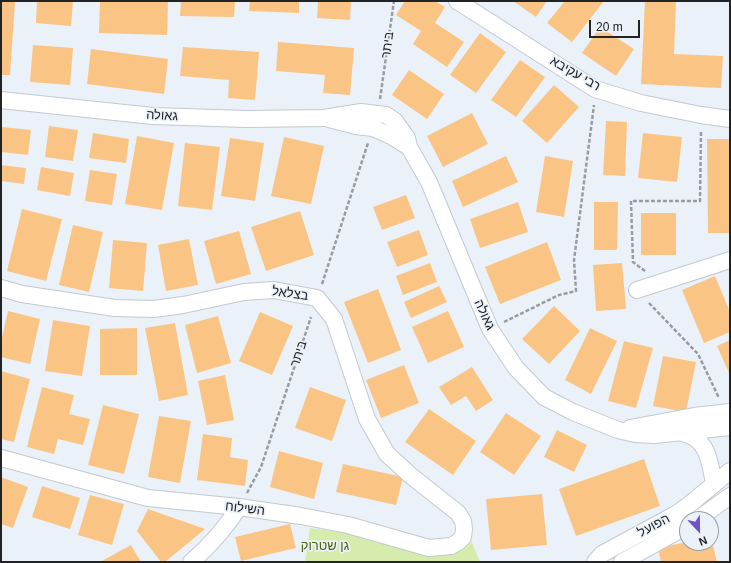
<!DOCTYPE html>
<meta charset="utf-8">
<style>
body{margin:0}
#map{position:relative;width:731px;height:563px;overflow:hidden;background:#ebf1f8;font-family:Arial,sans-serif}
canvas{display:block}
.frame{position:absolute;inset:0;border:2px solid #212325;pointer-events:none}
.north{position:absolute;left:679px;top:511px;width:40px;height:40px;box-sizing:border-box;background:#ebf1f8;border:1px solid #9a9fa4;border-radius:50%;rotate:158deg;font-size:11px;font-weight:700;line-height:16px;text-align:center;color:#212325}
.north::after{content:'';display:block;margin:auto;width:14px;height:18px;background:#7052cc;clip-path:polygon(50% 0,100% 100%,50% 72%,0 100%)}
.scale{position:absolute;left:589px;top:20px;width:51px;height:18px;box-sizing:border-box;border:2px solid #212325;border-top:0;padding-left:5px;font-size:12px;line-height:14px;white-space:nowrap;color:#212325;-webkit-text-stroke:3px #ebf1f8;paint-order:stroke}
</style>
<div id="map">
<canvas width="731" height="563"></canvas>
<div class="frame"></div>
<div class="north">N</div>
<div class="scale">20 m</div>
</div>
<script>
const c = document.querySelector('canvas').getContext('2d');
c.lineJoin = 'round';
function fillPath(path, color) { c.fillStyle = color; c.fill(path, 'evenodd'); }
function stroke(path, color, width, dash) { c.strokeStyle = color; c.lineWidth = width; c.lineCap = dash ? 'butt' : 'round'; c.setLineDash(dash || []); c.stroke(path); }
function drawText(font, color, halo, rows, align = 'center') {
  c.font = font + ' Arial,"Noto Sans Hebrew",sans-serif'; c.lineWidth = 3.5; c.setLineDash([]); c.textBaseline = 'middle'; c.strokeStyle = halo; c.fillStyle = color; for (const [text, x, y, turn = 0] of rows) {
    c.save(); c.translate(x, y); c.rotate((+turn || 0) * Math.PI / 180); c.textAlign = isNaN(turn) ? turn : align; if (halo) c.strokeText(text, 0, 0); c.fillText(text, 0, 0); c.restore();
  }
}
const green = new Path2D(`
 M310,528L345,533L426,556C446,555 455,551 471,540L480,562H305Z`);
const building = new Path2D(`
 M1,1L15,2L10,75H1Z
 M37,1H73L71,26L36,23Z
 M100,1H168L167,35L99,33Z
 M181,1H235L234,17L180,16Z
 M250,1H299V13L249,11Z
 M318,1H351L350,20L317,18Z
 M405,1H435L445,7L435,23L464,42L447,67L413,44L421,31L396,15Z
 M513,1H547L536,17Z
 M565,1H604L572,42L547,23Z
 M645,1H676L674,54L723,56L721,88L641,84Z
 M600,27L634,49L616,76L582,53Z
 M480,33L506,52L476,93L450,75Z
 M278,42L354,48L350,95L323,93L325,75L276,71Z
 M33,45L73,48L70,85L30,82Z
 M183,47L259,52L255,100L228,98L229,80L180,76Z
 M91,49L168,59L164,94L87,84Z
 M520,60L545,77L516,117L491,100Z
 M409,70L444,94L427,119L392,95Z
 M554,85L579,107L547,143L522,121Z
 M472,113L488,144L443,167L427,136Z
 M606,121L627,122L625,176L603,175Z
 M49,126L78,130L73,161L45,157Z
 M2,127L31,130L28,155L1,152Z
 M93,133L129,139L126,163L89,158Z
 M643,133L682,137L677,182L638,178Z
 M137,136L174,143L162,210L125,204Z
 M284,137L324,146L311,204L271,196Z
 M230,138L264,143L255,201L221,196Z
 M707,139H730V233H708Z
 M185,143L220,147L212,210L178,206Z
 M506,156L518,182L463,207L452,181Z
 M545,156L573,161L564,217L536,212Z
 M1,165L26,168L24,184L1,181Z
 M41,167L74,173L70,196L37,190Z
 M90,170L117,174L112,205L85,201Z
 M406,195L415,218L382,230L373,207Z
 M518,202L528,232L480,248L470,219Z
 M594,202H618L617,250H594Z
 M22,209L62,219L46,281L7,271Z
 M300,211L314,255L266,271L251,227Z
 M641,213H676V255H641Z
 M73,225L103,232L89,292L59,285Z
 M419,230L428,255L397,267L387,242Z
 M239,231L251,274L216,284L204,241Z
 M189,239L198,285L166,291L158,245Z
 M113,240L147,243L143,291L109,288Z
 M547,242L561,280L500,304L485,267Z
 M430,263L437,282L403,295L396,276Z
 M622,263L626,309L596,311L593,265Z
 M715,276L730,312V332L704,343L682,290Z
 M439,286L447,302L411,318L404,302Z
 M378,289L401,350L368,363L344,302Z
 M554,306L580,331L549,364L522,339Z
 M8,311L40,319L30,364L1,357V342Z
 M448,311L464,347L428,363L412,327Z
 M260,312L293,326L272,375L239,361Z
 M218,316L231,363L197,373L185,325Z
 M53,320L90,326L82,376L45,371Z
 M175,323L188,395L159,401L145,328Z
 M137,328V375H100V329Z
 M590,328L617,341L591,394L565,380Z
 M730,340V375L717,346Z
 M624,341L653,348L636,408L608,401Z
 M663,356L696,362L686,412L653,406Z
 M404,365L419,403L381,418L366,380Z
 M472,367L493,400L476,411L466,396L451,405L439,387Z
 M1,371L30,379L14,442L1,439Z
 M225,375L234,420L207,425L198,381Z
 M42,387L74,395L69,414L90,419L83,445L58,439L54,454L27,447Z
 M310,387L346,400L332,441L295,428Z
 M103,405L139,414L124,474L88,465Z
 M429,409L476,441L453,475L405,442Z
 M506,413L541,436L514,475L480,452Z
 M159,416L191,421L180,483L148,477Z
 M557,430L587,445L574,472L544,457Z
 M203,434L232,438L230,457L248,460L245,486L197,480Z
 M279,451L323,463L314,499L270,487Z
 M644,459L660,506L576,536L559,489Z
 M343,464L403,477L396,505L336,492Z
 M1,477L28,487L13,528L1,524Z
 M42,486L80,498L70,529L32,517Z
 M542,494L547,545L491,550L486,499Z
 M90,495L124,504L112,545L78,535Z
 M148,509L205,529L165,562H161L137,531Z
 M290,524L296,548L241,561L235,537Z
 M711,537L717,562H661L658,548L687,542V543H711Z
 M131,545L141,562H100Z`);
const path = new Path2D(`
 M380,99L394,1
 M645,271L633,262L631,201H700L701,132
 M322,284L368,143
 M649,303L698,354L719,398
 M504,322L559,295L576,291L574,260L594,105
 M247,493L261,467L311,317`);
const minor = new Path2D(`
 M457,1L595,89L641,103L701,115L730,119
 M1,100L153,116L246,119L324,118L361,112L386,115L395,121L407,138L409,147L429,182L490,329L516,368L544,397L573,412L618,430L635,434L654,435L730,427
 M329,119L356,126L373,128L391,136L409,147
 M1,288L22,294L115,308L154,309L183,305L244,292L274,290L317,298L334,319L367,419L387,454L410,475L458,513L463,521L464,529L463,537L458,542L451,546L429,548L348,525L301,516L239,507L148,498L1,458
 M637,290L730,260
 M630,428L694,416L730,412
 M682,433C708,438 710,462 714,484
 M698,519L730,496
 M191,562C211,545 225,529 239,507
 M595,562L602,554L676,514L690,504L730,471
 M622,562L687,526`);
const streetNames = [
 ["ביתר",388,45,-82],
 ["רבי עקיבא",575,74,30],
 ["גאולה",162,116,3],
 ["בצלאל",290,294,8],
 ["גאולה",484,315,65],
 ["ביתר",299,354,-72],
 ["השילוח",245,509,7],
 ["הפועל",654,526,-29]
];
const parkNames = [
 ["גן שטרוק",325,546]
];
fillPath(green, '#d6ecac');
fillPath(building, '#fac584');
stroke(minor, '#c3c9d0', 18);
stroke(path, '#989ca1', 2.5, [4, 2]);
stroke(minor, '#fff', 16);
drawText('13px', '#212325', '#ebf1f8', streetNames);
drawText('13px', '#4c600e', '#ebf1f8', parkNames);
</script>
